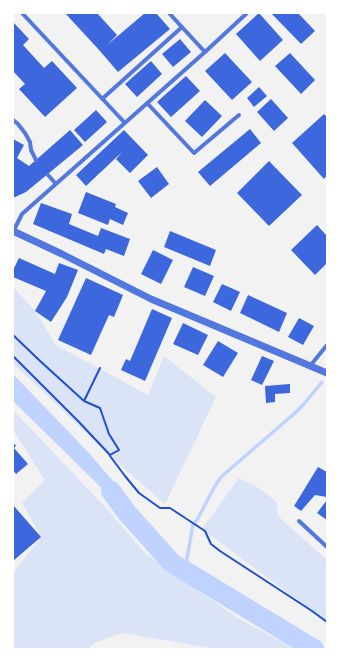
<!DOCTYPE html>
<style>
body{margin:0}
#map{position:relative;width:340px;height:662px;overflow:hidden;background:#f2f2f2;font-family:"Exo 2",sans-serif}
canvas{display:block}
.frame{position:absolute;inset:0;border:14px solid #fff;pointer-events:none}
</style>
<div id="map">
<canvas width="340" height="662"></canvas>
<div class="frame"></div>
</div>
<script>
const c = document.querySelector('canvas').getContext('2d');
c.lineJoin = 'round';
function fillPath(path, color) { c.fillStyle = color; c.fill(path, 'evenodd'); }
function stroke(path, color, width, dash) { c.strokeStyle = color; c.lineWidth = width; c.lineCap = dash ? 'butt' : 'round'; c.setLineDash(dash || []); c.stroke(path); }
const green = new Path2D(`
 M13,287L35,311L56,345L148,395L164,356L216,397L165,504L120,465L36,385L13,364Z
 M13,410L106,508L145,553L236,617L295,649H216L123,633L94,643L88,649H13V573L41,537L22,503L45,480L13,430Z
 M239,478L259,488L277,502L278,516L327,560V622L202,529Z`);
const water = new Path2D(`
 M13,374L90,454L134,506L127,513L13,401Z`);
const stream = new Path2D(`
 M185,570L193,524L197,520L215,486L221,477L295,413L303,405L322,382`);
const river = new Path2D(`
 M111,491L127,513L172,563L314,649`);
const building = new Path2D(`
 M65,13H97L117,35L107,45L145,13H156L170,29L118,72L100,51Z
 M259,13L283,40L260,61L236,34Z
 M271,13H298L315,31L301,44Z
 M13,22L29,39L23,45L44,68L52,61L77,88L45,117L19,89L25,84L13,71Z
 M180,39L191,52L173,67L162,54Z
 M225,53L252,82L232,100L205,71Z
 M290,53L315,80L301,94L275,66Z
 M151,61L162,74L137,97L125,84Z
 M186,76L200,91L171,117L157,102Z
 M259,87L267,96L254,107L247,98Z
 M271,99L288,118L274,131L257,112Z
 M205,100L222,116L202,137L185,121Z
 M96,110L107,122L85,142L74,130Z
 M324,114L327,117V175L324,179L292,143Z
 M250,129L261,143L210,186L198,172Z
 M70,130L83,145L26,192L13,198V139L24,145L17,158L29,166Z
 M124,130L148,155L130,173L116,159L122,152L86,186L76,175Z
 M269,161L302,195L269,226L237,193Z
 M157,167L169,184L151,198L138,181Z
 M86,192L116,204L115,207L128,213L123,225L110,219L108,225L78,213Z
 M41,203L72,214L69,224L98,236L101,228L130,239L124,256L106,249L104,254L33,224Z
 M317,225L327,236V263L315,275L291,250Z
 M170,231L216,250L210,266L164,247Z
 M153,250L173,260L161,284L141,274Z
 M19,258L55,274L59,263L78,270L67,297L51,322L35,311L46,291L13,277V270Z
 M193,267L214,276L205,296L184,287Z
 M86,278L123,295L114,317L109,315L91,355L58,340Z
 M222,284L240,292L231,311L213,302Z
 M248,295L287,313L279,332L240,313Z
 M152,309L172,318L145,381L121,370L126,359L130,361Z
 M299,318L314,326L303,345L288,337Z
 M183,323L208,335L198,355L173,344Z
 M218,341L238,353L223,377L203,365Z
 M262,356L274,361L262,385L251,380Z
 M290,384V393L275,394V402L266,403L265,386Z
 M13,442L16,446L14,448L28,464L16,474L13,470Z
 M318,467L327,472V497L315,495L301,511L294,506Z
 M327,500V520L317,513Z
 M13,505L41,537L13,561Z`);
const path = new Path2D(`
 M13,335L39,360L84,401L100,408L109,434L119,450L110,455L78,421L13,356
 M84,401L100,368
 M110,456L125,476L139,493L160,508H170L205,531L211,544L220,551L312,611L327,622`);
const minor = new Path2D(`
 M22,13L125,123
 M169,13L205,52
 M102,99L182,27
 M147,103L194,153L239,115
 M13,120L18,124L25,133L30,142L31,150L36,160
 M48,175L56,184
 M13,232L22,214L205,52L247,13
 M310,366L327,345
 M299,521L327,547`);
const tertiary = new Path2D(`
 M13,231L62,254L151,299L327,373`);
fillPath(green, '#dbe4f7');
fillPath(water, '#bfd3fe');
stroke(stream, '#bfd3fe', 3.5);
stroke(river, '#bfd3fe', 20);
fillPath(building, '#3d67dc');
stroke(path, '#1d4ed8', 2);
stroke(minor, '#5277de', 4);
stroke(tertiary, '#5277de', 7);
</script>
